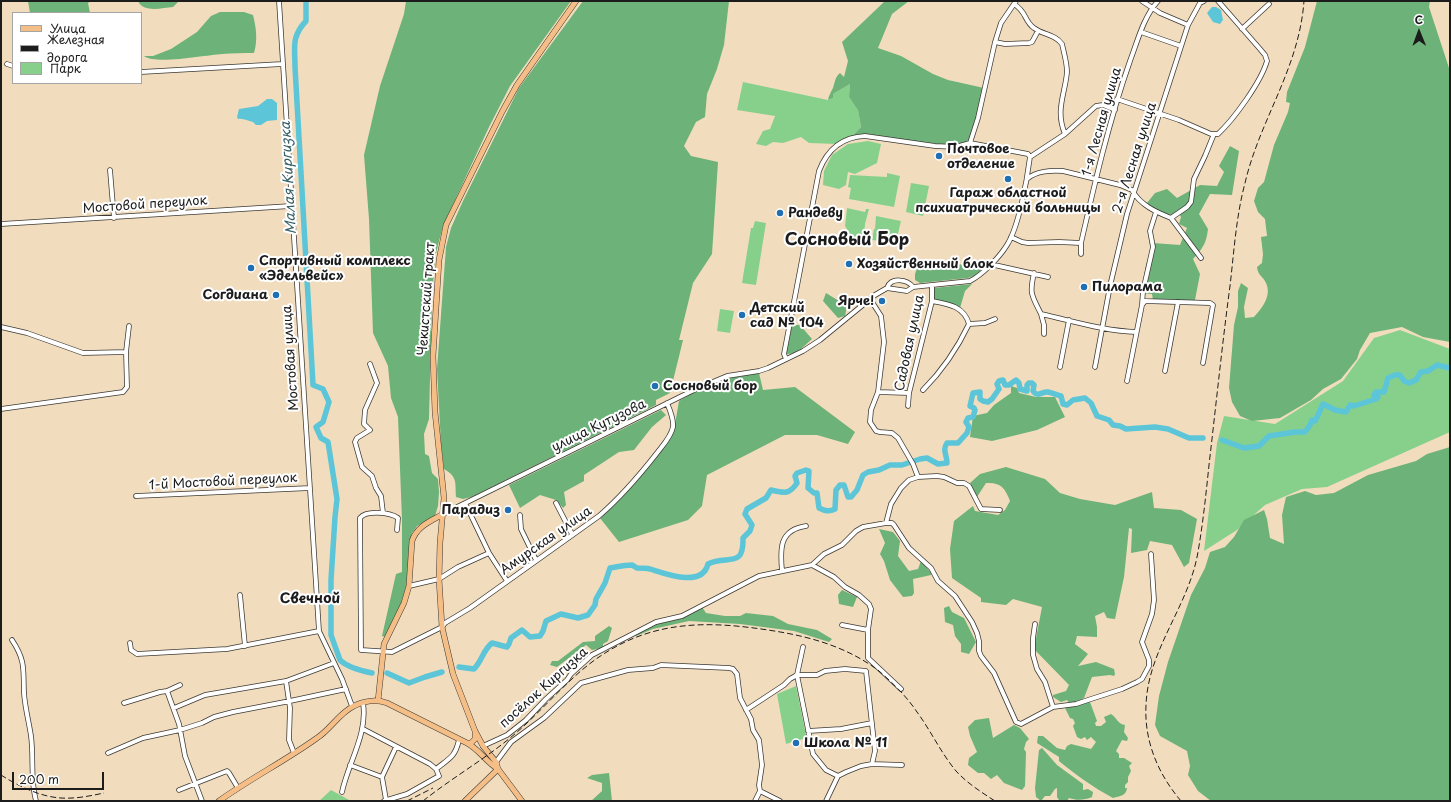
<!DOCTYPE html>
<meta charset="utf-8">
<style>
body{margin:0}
#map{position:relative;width:1451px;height:802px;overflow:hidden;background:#f1ddbe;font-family:"Playpen Sans",sans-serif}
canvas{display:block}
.frame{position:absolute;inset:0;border:2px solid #1c1c1c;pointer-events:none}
.legend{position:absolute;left:12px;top:12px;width:130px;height:72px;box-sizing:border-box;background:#fff;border:1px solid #a4a4a4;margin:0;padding:5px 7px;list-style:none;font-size:12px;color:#1c1c1c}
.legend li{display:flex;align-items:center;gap:8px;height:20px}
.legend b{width:20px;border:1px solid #a4a4a4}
.north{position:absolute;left:1399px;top:12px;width:40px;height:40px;-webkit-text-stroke:3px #fff;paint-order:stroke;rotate:359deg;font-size:11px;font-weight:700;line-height:16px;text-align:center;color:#1c1c1c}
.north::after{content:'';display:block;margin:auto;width:14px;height:18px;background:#1c1c1c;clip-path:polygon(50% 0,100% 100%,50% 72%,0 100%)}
.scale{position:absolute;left:12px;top:772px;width:92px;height:18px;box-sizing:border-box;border:2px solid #1c1c1c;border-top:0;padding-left:5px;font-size:12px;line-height:14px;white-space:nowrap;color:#1c1c1c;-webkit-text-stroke:3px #fff;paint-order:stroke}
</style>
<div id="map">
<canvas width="1451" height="802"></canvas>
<div class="frame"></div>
<ul class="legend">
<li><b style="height:5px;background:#f6be87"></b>Улица</li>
<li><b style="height:5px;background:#1c1c1c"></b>Железная дорога</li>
<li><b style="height:11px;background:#87d08c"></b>Парк</li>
</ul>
<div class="north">С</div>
<div class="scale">200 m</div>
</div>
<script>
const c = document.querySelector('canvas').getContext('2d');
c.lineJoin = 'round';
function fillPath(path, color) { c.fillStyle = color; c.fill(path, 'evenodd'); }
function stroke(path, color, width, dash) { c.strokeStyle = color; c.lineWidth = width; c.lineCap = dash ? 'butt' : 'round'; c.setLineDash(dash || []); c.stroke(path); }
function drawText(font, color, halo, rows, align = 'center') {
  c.font = font + ' "Playpen Sans",sans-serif'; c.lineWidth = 4; c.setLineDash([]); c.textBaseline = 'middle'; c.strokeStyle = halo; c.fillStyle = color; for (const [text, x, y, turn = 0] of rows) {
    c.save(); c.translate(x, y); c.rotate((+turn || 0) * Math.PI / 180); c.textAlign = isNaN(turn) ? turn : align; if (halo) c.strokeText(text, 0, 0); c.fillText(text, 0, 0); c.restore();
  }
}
const green = new Path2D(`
 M743,82L828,100L833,98V94L850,84L849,97L858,109L861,127L855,133V136L837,144L809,143L801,137L783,143L773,142L766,146L756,144L763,131L770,129L775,116L737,110Z
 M868,141L881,144L877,163L855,174L848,172L846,185L839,189L823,185L824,171L832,155L848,144Z
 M887,173L900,176L894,207L849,199L851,188L848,187L850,175L887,177Z
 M911,183L929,186L923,216L906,212Z
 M847,208L865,212L866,209H869L865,224L864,239L851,236L845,226Z
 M876,216L901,221L896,242L880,245V241L872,240L874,229H875Z
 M755,221L766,223L756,285L742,283L751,228H753Z
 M720,309L734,311L730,333L717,331Z
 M1400,330L1450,349V432L1327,487L1302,489L1265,505L1237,530L1204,551L1217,443L1224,416L1275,424L1343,381L1374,338Z
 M796,686L806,735V738L786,744L777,694Z
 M331,790L351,801H319Z`);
const forest = new Path2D(`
 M28,1H91L88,3L90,13H30Z
 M138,1H179L173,7C162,8 143,13 138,1Z
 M406,1H571L510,86L489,127L443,226L435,257L432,299L429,419L424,434L425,454L429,456L432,473L438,479L439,492L438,506L435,516L417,526L412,533L410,541L409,578L402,602L385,637L382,636L396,574L402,572V520L398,417L391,398L388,366L373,333L369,219L364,155L380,86L404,14Z
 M583,1H729L724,45L717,69L707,94L705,117L696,122L684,146L691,156L718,162L712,254L693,283L679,340H683L670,393L656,400V405L472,497L463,499L456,497C455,483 458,477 444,469L441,444L437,369L446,247L451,228L463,201L519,88Z
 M885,1H909L892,14L878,48L901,56L933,74L948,80L984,88L982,100L969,142L956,146L855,136V133L861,127L858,110L849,97L850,84L833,94V98L828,100C829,95 831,92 833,88C835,82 835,77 840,73L844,77L848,61L842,42Z
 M1317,1H1430L1429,7L1450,71V342L1423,337L1402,327L1370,333L1360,350L1357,359L1341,379L1323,389L1311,400L1280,418L1252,421L1240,416L1232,402L1229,388L1234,325L1238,307V291L1241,283L1248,288L1244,307L1245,318L1254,317C1262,308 1272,296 1266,283C1263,276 1258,276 1257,267L1262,263L1263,254L1261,237L1267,236L1265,219L1258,212L1254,201L1258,188L1264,182L1274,145L1288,112L1290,103L1286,102L1287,92L1305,47Z
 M220,12H244L253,15C256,27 258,40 254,53C243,53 233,53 222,54C206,55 156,65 144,56H153L171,49L197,32L211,16Z
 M1230,146L1239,151L1232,195L1210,194L1199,214L1208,229C1206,244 1203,248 1193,259L1200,274L1195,300H1153L1152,294L1141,293L1146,265L1153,243L1180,245L1187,228L1179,224L1181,217L1178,211L1171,215L1157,211L1147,203L1155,193L1167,189L1177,198L1200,185L1217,186L1224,172L1219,166Z
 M931,262L981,266L983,268L976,275L968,278L920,283L915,280V274L919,263Z
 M972,284L965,291L960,308L933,301L934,288Z
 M826,293L847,306L845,316L838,318L823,301Z
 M792,325H800L812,339C805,345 797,355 786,354Z
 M759,373L763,390L795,387L855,432L848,444L817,435H785L707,475L702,506L688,520L619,542L600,518L615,504L644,472L671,438L675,424L679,401C694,392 710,383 728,378C738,376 749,374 759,373Z
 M1011,386L1017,388L1019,393L1036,397H1055L1065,417L1037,430L992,441L970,437L973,416L987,413L994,405L1011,393Z
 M661,410L666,415L652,427L634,450L619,452L584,475V481L564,492L566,505L563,508L556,500L540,495L520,508L509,485Z
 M1450,447V801H1211L1198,791L1188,775L1190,766L1187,751L1160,736L1155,725L1159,696L1168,662L1191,595L1205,568L1210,552L1225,547L1234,537L1244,520L1264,510L1267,519L1270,538L1284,544L1282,515L1286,497L1305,491L1316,495L1334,493L1368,475L1416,461L1427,454Z
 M1006,467L1045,479L1060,493L1080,499L1115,505L1152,492L1154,508L1181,510L1197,519L1189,563L1184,567L1172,545L1150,541L1147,550L1131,553L1132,529L1129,528L1124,577L1115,619L1107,618L1104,612L1095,616L1097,627V637L1077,636L1075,644L1088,654L1078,666L1096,662L1114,669L1115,674L1114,676L1110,675L1092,677L1084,698L1075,703H1069L1067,700L1061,702L1053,697V695L1066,691L1069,685L1034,649L1042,607L1013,599L1006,605L981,602V598L952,578L950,549L954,521L973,506L975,511L998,515L1005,510L1010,501C1005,488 1001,482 986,483L977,497L970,483L980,474Z
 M879,529L893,532L900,541L898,556L909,571L918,569L921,561L931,573V575L913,579L914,593L912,596L903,597L890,580L884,561L880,554L885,543Z
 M842,590L857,597L853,607L839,604L838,595Z
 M949,606L952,612L964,618L976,642L969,654L961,652V644L955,636L953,625L945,622L944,608Z
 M702,607L706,613L725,616H740L746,613L773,616L788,624L817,630L832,639L829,642L794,631L740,624L689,621L653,629L636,636L634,635L657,623Z
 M609,626L612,628L608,641L603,644V648L592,650L586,645L557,667L550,665L552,661H558L583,642L595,641V636Z
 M1090,702L1097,721L1095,723L1096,726H1101L1106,722L1104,717L1111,714C1117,718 1118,724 1125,725L1124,732L1128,738L1127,741L1122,740L1116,751L1119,754V758H1124L1132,763L1129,766L1131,771L1128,777V782L1125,785V788H1127C1126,796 1120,796 1113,798C1094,788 1076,775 1059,761V757L1037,743L1038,736H1043L1057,748L1065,750L1067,746L1071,744L1091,749L1096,742L1091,737L1087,740L1085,737L1081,739L1077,737L1073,726L1075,723L1073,719L1070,718L1065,708Z
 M989,718L993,738L1014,725L1020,728L1029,739L1026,742L1024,749L1026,752L1025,786L1022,790L1004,783L997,775L991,779L984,773H978L968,765L969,758L977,752L970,736L968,727L975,720Z
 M1042,748L1057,765L1083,784V790L1088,789L1093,792L1092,797C1085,800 1077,801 1069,798L1067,801L1059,800L1057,797V788L1055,789L1050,796H1045L1041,801L1036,797L1035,788L1039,750Z
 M609,773L612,801H591L602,791V783L587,778L592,775Z`);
const water = new Path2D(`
 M1212,7H1216L1221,10L1223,20L1220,24L1213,22L1207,13Z
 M267,99H272L277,103V120L267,121L261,125H256L253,122C247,121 244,118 238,119L237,117L239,109L258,106Z`);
const river = new Path2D(`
 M306,1V21C291,37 295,47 295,67L313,385L323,389L329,402L323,422L316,427L321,438L328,442L337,499L335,517L331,580V635L340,660C348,668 362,671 372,673
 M1222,440L1244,448L1259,446L1269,436L1295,432H1305L1310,425L1312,420L1315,421C1318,416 1320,410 1323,404L1335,410L1346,412L1350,405L1354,406L1376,399L1378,397L1374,395L1376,392H1384L1388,378L1395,375H1400L1404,381L1409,383L1416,380L1421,372L1428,371L1437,365L1450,368
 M459,667L474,669C482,661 483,650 492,643L507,647L509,644L511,638L522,630L530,637L540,636L543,631L546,621L561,614L578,618L588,615L595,605L596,599L605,583L610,568C616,567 625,565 632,565C634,566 635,567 637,568C642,568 646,568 650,569C666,574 702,588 708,564C726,554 744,570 743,538L750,531L752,525L745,514L747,509L766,498L771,490C784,493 789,495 797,483L795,476L797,473L806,470L809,471L808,488L814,493H817L819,508C825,511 829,512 835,509L836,490L840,485H844L848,497H851L857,490L863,475L868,472L879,470L890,465H902L920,459L927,458L938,464L947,463C947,455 942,450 947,443H958L967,433L969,427L966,422L968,418L973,417L975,410L974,408L970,406L973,393L980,392V399L983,401L988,402L992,399L999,389L997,384L999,381L1003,380L1005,385H1009L1016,380L1019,383L1020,389L1027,391V385L1029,383H1032L1034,385L1033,391C1038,398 1042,391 1048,392C1053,393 1057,395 1061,396L1063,404L1067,405L1073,400L1085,398L1091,403L1097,416L1109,420L1113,425L1120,426L1126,429L1155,427L1168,429L1189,438H1203
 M387,673L409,683L425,677L442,672`);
const minor = new Path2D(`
 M279,1L319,631L342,679L352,706
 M1142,1L1160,13L1188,25
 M1014,4C1027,12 1024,21 1034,28C1043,35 1055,34 1062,44C1064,53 1067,63 1067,72C1065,95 1055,110 1065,134
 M1242,29L1269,4
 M1141,32L1181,46
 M995,42L1005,44L1029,43L1032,42L1038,31
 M7,64L13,66
 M141,72L282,64
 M1117,99L1179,120L1211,134H1218C1234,119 1261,82 1267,61L1265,55L1260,49L1218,1
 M970,143L978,118L995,42L1001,23L1016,1
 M1030,157L1065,134L1096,106L1103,105L1115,110
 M110,170L114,218
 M1027,179C1036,171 1052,170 1063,171L1120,185L1132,190C1140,205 1156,212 1171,218L1187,207L1191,202L1194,179L1205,156L1214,134
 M1171,218L1201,258
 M1,224L291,206
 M1011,237L1022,242L1028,243L1059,242L1081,243
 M1081,254V243C1095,182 1109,121 1130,61C1138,40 1143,18 1158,1
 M990,264L1048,277
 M1034,273C1029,295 1032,295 1041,314C1073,321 1104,331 1136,332
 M870,299L881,316L884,342L878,392L871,410L870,422L876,431L880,432L892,433L898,438L913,464L918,477
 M1142,305L1143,291L1153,247L1150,231L1156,212
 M1041,314L1044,325V334
 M969,324L985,323L995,319
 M1,327L27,333L83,353L126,352
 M786,359L784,354L819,171C827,150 842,137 865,136L935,146L956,147L970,143L1028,154L1030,157C1027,180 1019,226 1007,245C999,258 982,275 970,281L913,287L907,291L887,288
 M370,364L377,383L365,410L364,424L370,430L357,438L355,442L362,467L372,476L376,488L381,496L383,513
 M1060,367L1069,320
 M1095,367L1110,286L1127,214L1188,25L1200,3L1204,1
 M1165,371L1178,302
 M1127,381L1142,305L1145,301L1210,303L1213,305L1203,363
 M923,390C942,371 957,349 969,324C964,306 948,304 932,301
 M878,392L909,393
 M908,406L909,393L932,301V285
 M1,409L123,392L127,387L126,352L129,326
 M136,496L310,488
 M465,503L489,553L507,581
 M556,503L572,534
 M443,514L696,389L727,376L759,371L768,368L803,351L820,340L875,295L887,288C891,277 907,279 913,287
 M520,515L521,529L536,560
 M886,523L891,504L901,488L909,480L918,477L937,476L944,477L957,483H964L969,486L981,509L1000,510
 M397,530L398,518C390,512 366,510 360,518L361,650L392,652L442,627L445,623L470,608L599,516C621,497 639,476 657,453C663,445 671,437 673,427C674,419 670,410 667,403
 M812,565L834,577L845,587L859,595L869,604L871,609L868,630V658L901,689
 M782,571C780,549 779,530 806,526
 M409,586L439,579L458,567L489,553
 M240,595L245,646
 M1035,624L1033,638V655L1037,669L1045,682L1053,707
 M842,625L868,630
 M12,640C26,661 23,670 24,693C25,708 29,722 31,736C34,758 30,780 36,801
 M130,643L131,650L137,654L227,649L319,631
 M803,647L797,675L813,754L826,770L838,776
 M286,681L290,708L289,740L294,753
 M167,691L179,724L185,756L202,801
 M124,703L160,692L167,691L180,685
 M174,708L205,695L286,681L334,663
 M746,710L784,685L790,679L797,675H817L825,671L845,669L866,671L875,751L872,764
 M363,729L430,764L436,769L439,776L407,794L384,801
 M808,731L841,729L872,723
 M483,746L507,735L526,720L546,699L567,680L571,674L592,655L656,622L682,616L759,576L812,565L824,554L842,545L856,531L863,527L886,523H892L894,525L909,548L931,568L938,581L955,596L972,622L977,633L979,641V651L981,656L994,673L1016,722L1021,724L1053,707L1076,704L1088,700L1122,689L1137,682L1142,679L1149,666V660L1142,642L1152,614L1154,600L1151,554
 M108,753L143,738L180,730L202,723L214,717L233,712L290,701L346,689
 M496,762L511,742L544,718L581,683L628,670L653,668L661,665L729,668L733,669L737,674L740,698L751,719L753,730L759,740L762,765L759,785L760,791
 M350,765L382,777L396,747
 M436,769C450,758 455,757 459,740
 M382,777L386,800
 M179,790L227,771L229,773L238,788
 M342,792C348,763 368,734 363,703
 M755,801L760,791L780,801
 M826,801L838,776L846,772L861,766L872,764L902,765`);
const major = new Path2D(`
 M378,701L384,644L404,603L409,586L412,541C417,526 431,521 443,514
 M467,743H471L475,739V732
 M219,801C251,778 285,761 317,738C331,729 339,713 354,706C363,701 376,699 387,703L467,743C480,750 486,762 498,769
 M465,801L498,769
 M522,801L498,769L496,762L483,746L475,731L453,674L442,627L439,579L440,543L444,498L435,412L433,356L439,260L446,225L502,112L517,85L576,1`);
const rail = new Path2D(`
 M1,775C18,786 41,797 61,798C75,799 90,796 104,793
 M407,801L433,788
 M423,801C453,777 487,758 516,733C545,708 571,675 602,655C655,620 709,621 768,630C808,636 846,646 879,671C893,683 907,697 917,712C931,731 941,753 956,771C967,783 981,792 995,801
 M1181,801C1158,774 1144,741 1146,705C1148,649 1189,606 1198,552C1203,523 1206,494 1209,465C1216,405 1222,346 1230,286C1234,252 1236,217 1245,183C1260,119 1299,69 1304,1`);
const markers = [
 [939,156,4,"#1f6fb2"],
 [1008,179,4,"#1f6fb2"],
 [780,213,4,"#1f6fb2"],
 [849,264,4,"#1f6fb2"],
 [251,268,4,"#1f6fb2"],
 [1084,287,4,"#1f6fb2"],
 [276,295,4,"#1f6fb2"],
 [882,301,4,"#1f6fb2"],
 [742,315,4,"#1f6fb2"],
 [655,386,4,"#1f6fb2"],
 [508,510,4,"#1f6fb2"],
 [796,743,4,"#1f6fb2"]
];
const streetNames = [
 ["1-я Лесная улица",1102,122,-74],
 ["2-я Лесная улица",1135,158,-72],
 ["Мостовой переулок",145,205,-4],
 ["Чекистский тракт",427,299,-86],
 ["Садовая улица",910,343,-78],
 ["Мостовая улица",291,358,-94],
 ["улица Кутузова",599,426,-26],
 ["1-й Мостовой переулок",223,482,-3],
 ["Амурская улица",546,541,-35],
 ["посёлок Киргизка",544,688,-42]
];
const poiNames = [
 ["Почтовое",947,149],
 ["отделение",947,164],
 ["Гараж областной",1008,193,"center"],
 ["психиатрической больницы",1008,208,"center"],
 ["Рандеву",788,213],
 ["Спортивный комплекс",259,261],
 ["«Эдельвейс»",259,276],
 ["Хозяйственный блок",857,264],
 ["Пилорама",1092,287],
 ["Согдиана",268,295,"right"],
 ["Ярче!",874,301,"right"],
 ["Детский",750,308],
 ["сад № 104",750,323],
 ["Сосновый бор",663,386],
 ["Парадиз",500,510,"right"],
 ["Школа № 11",804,743]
];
const waterNames = [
 ["Малая Киргизка",289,178,-93]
];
const neighbourhoodNames = [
 ["Свечной",310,599]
];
const districtNames = [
 ["Сосновый Бор",847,240]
];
fillPath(green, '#87d08c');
fillPath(forest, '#6db278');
fillPath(water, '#5cc5d7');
stroke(river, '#5cc5d7', 5.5);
stroke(minor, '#3c3934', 5.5);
stroke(major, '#3c3934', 6);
stroke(minor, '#fff', 4);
stroke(major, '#f6be87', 5);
stroke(rail, '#1c1c1c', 1, [6, 3]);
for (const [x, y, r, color] of markers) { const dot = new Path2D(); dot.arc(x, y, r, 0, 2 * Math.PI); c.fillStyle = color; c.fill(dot); stroke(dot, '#fff', 1.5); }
drawText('13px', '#1c1c1c', '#fff', streetNames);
drawText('bold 13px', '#1c1c1c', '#fff', poiNames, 'left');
drawText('italic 14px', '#366067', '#fff', waterNames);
drawText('bold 14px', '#1c1c1c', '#fff', neighbourhoodNames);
drawText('bold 17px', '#1c1c1c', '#fff', districtNames);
</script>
